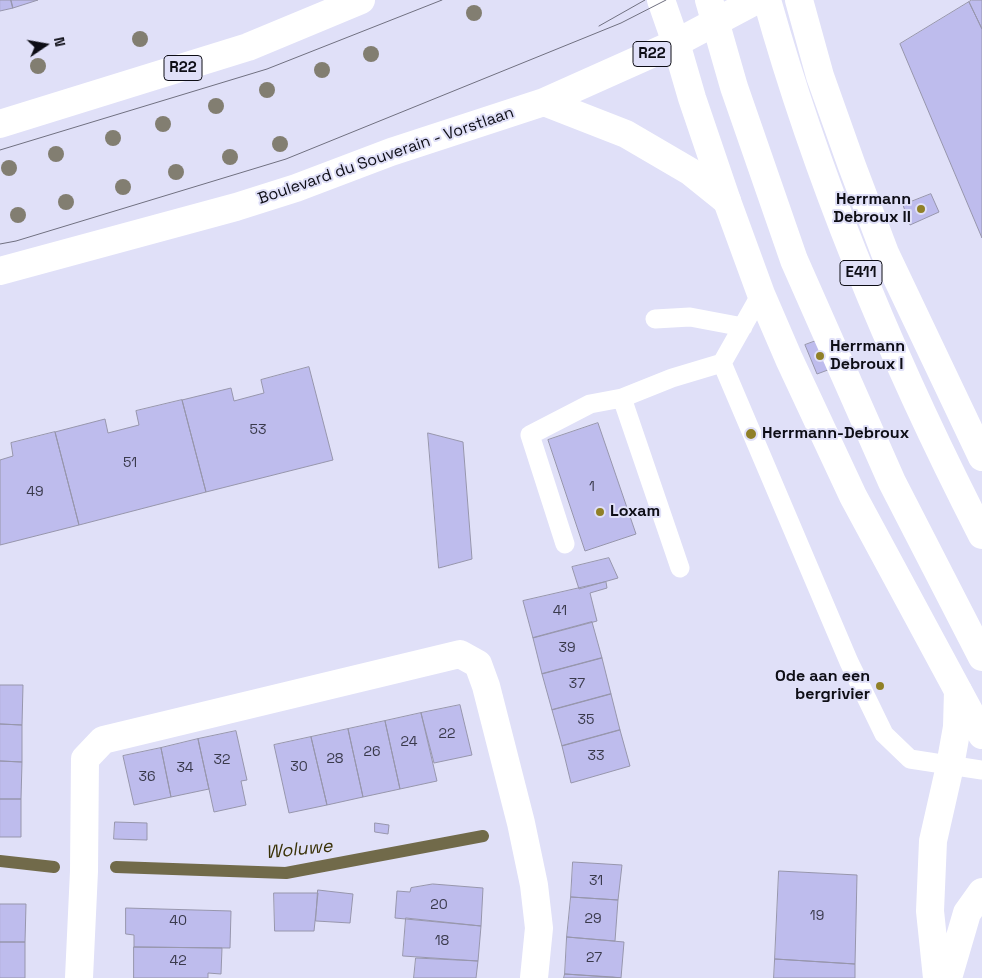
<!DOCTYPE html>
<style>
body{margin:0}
#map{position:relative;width:982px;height:978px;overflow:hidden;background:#e0e0f8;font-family:"Space Grotesk",sans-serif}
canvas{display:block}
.north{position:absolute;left:20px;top:20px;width:50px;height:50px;-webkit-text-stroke:4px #e0e0f8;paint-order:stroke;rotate:78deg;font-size:14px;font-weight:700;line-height:20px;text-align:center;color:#0e0e16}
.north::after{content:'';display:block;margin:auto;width:18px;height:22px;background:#0e0e16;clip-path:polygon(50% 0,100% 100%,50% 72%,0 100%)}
</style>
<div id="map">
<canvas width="982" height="978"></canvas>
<div class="north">N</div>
</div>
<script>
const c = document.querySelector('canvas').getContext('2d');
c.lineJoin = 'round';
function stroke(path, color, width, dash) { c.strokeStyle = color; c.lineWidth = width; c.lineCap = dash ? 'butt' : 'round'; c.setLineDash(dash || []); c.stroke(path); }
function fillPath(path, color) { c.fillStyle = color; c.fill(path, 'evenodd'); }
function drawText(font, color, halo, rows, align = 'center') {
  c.font = font + ' "Space Grotesk",sans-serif'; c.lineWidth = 4; c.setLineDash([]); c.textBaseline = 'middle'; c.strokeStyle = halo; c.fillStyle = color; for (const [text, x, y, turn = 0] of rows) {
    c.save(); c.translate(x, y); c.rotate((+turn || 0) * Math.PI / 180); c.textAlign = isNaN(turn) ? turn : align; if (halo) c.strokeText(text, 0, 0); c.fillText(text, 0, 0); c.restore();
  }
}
const stream = new Path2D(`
 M0,861L54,867
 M116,867L286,873L483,836`);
const building = new Path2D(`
 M0,0H11L13,8L0,11Z
 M11,0H38L13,8Z
 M972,0H982V29L969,2Z
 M969,2L982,29V238L900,44Z
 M931,194L939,212L910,225L903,205Z
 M824,338L836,367L817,374L805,345Z
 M309,367L333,460L206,492L182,400L231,388L234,401L264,393L261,380Z
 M182,400L206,492L79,525L55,432L105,419L108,433L139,425L136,411Z
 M598,423L636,534L585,551L548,440Z
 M55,432L79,525L0,545V460L13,456L11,443Z
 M428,433L463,442L472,559L439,568Z
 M609,558L618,578L579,589L572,567Z
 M606,582L607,588L590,593L597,621L533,638L523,601Z
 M592,622L602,658L542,674L533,638Z
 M602,658L611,694L552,710L542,674Z
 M0,685H23L22,725L0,724Z
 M611,694L620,730L562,746L552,710Z
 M460,705L472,755L434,763L421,713Z
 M421,713L437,781L400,789L385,721Z
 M385,721L400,789L363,797L348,729Z
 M0,724L22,725V762L0,761Z
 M348,729L363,797L327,805L311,737Z
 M620,730L630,766L571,783L562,746Z
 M236,731L247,780L241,781L246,805L214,812L198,739Z
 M311,737L327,805L289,813L274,745Z
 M198,739L209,789L171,797L161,748Z
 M161,748L171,797L134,805L123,756Z
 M0,761L22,762L21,799H0Z
 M0,799H21V837H0Z
 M115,822L147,823V840L114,839Z
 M375,823L389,825L388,834L375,832Z
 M573,862L622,865L618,900L571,897Z
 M779,871L857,875L855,964L775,959Z
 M433,884L483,888L481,926L395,918L397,891L410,892L411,888Z
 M318,890L353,894L350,923L316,921Z
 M274,893H318L314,931H275Z
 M571,897L618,900L615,941L567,937Z
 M0,904H26L25,942H0Z
 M126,908L231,911L230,948L134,947V935L126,934Z
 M406,918L481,926L478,961L403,956Z
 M567,937L624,942L621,978L565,974Z
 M0,942H25V978H0Z
 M134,947L222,948L221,974L208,973V978H134Z
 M416,958L478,961L476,978H414Z
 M775,959L855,964V978H774Z
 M565,974L613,977L621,978H564Z`);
const lane = new Path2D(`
 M655,319L690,317L743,327
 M722,363L849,662L884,734L910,759L982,770
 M565,544L530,435L590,404L622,398
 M680,568L622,398L672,378L722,363L761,294`);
const street = new Path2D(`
 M79,978L84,871L85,759L103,740L460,654L478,664L486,686L521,823L534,885L539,928L534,978
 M937,978L930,911L933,841L950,766L957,727L958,691
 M948,978L967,913L982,892`);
const secondary = new Path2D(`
 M661,0L676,43L692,98L727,201L761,294L789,359L853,496L982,735
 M799,0L820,76L852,166L885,253L982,457`);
const primary = new Path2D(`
 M544,102L626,134L691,172L727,201
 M0,124L248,47L361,0
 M0,271L236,207L296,188L391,152L544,102L676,43L757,0`);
const highway = new Path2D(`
 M709,0L734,87L794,260L892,482L982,657
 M767,0C819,185 894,364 982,535`);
const tram = new Path2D(`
 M599,26L645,0
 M0,150L267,69L442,0
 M0,244L16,241L286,159L621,23L666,0`);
const trees = [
 [474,13],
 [140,39],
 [371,54],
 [38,66],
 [322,70],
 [267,90],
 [216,106],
 [163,124],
 [113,138],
 [280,144],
 [56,154],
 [230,157],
 [9,168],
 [176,172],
 [123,187],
 [66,202],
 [18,215]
];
const markers = [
 [921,209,5,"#908027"],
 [820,356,5,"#908027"],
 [751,434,6,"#908027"],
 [600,512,5,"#908027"],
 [880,686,5,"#908027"]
];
const numberNames = [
 ["53",258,430],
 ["51",130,463],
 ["1",592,487],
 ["49",35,492],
 ["41",560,611],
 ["39",567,648],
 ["37",577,684],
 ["35",586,720],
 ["22",447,734],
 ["24",409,742],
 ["26",372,752],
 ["33",596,756],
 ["28",335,759],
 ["32",222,760],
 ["30",299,767],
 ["34",185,768],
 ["36",147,777],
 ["31",596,881],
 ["20",439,905],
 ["19",817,916],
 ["29",593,919],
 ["40",178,921],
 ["18",442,941],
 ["27",594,958],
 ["42",178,961]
];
const shields = [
 [652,54,38],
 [183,68,38],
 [861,273,42]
];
const shieldNames = [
 ["R22",652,54],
 ["R22",183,68],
 ["E411",861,273]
];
const streetNames = [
 ["Boulevard du Souverain - Vorstlaan",386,156,-19]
];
const poiNames = [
 ["Herrmann",911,200,"right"],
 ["Debroux II",911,218,"right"],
 ["Herrmann",830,347],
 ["Debroux I",830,365],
 ["Herrmann-Debroux",762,434],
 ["Loxam",610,512],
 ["Ode aan een",870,677,"right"],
 ["bergrivier",870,695,"right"]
];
const waterNames = [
 ["Woluwe",299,850,-6]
];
stroke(stream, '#716a4a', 12);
fillPath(building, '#bebced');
stroke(building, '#9796ac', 1);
stroke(lane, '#fff', 19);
stroke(street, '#fff', 28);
stroke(secondary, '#fff', 28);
stroke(primary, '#fff', 28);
stroke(highway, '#fff', 28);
stroke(tram, '#707080', 1);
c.fillStyle = '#827e71';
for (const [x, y] of trees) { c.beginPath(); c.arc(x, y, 8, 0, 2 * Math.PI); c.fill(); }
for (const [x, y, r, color] of markers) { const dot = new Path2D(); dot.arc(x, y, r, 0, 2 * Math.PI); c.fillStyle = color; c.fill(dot); stroke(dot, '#e0e0f8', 2); }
drawText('14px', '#3a3a4c', null, numberNames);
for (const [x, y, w] of shields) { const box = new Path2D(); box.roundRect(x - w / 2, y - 12.5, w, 25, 4); c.fillStyle = '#e0e0f8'; c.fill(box); stroke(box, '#0e0e16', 1); }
drawText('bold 15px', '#0e0e16', null, shieldNames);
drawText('16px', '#0e0e16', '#e0e0f8', streetNames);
drawText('bold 16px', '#0e0e16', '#e0e0f8', poiNames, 'left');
drawText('italic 18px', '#393106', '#e0e0f8', waterNames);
</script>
